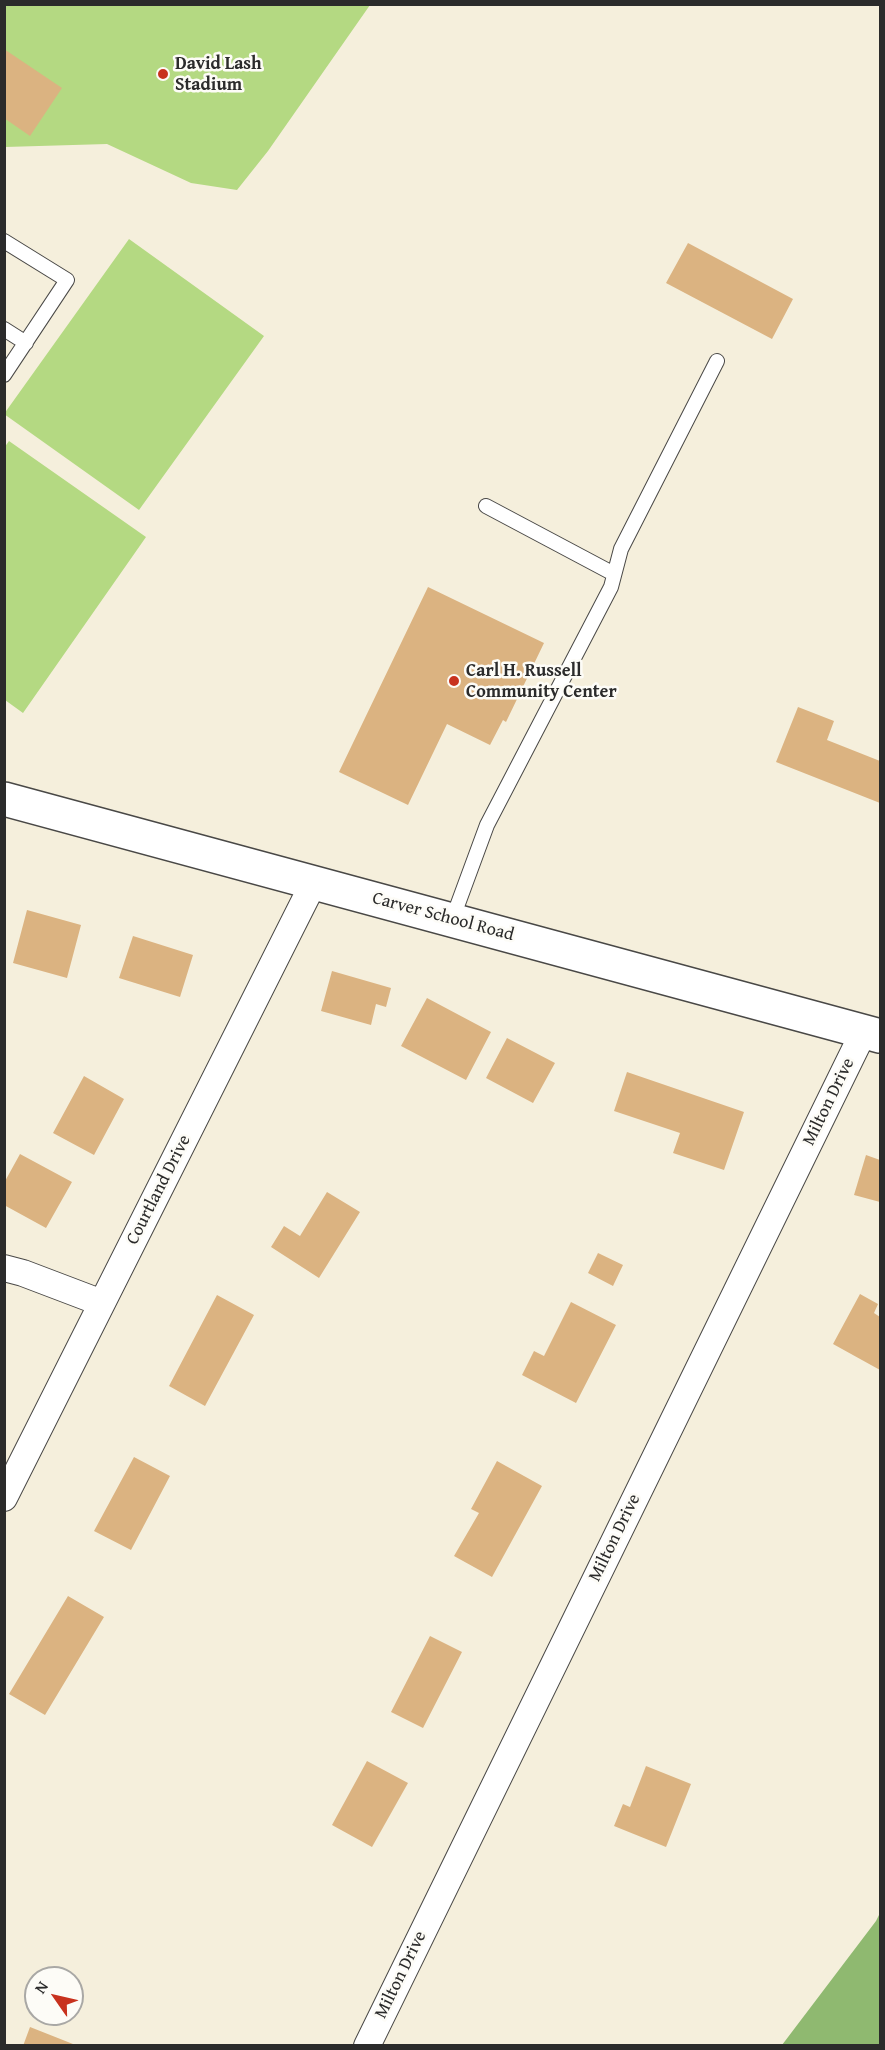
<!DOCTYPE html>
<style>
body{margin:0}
#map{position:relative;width:885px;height:2050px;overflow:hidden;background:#f5efdc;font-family:"Gentium Book Plus",serif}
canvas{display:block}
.frame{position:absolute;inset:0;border:6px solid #2b2b2b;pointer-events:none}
.north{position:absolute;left:24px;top:1966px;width:60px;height:60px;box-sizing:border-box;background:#fdfcf7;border:2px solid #a9a8a5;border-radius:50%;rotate:304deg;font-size:16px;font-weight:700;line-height:24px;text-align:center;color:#2b2b2b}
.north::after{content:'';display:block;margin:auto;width:21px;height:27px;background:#c8321e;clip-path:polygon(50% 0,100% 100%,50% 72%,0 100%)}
</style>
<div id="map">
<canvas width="885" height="2050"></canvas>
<div class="frame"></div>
<div class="north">N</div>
</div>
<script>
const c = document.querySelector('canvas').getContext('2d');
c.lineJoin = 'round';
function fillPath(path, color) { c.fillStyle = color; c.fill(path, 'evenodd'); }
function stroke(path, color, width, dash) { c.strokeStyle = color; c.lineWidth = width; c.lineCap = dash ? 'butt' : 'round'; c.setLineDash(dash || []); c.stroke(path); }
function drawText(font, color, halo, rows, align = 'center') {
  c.font = font + ' "Gentium Book Plus",serif'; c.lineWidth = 5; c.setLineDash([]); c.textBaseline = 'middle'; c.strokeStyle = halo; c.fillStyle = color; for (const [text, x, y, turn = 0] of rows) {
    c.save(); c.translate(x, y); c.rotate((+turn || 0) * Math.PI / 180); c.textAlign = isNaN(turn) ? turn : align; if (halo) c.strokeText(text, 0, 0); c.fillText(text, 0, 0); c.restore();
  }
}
const green = new Path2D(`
 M4,5H370L268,151L237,190L191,183L107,144L5,147Z
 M129,239L264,336L139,510L4,414Z
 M9,441L146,537L23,713L5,700L4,448Z`);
const forest = new Path2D(`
 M880,1913V2045H782L876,1921Z`);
const building = new Path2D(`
 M4,49L62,88L30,136L4,118Z
 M688,243L793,299L772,339L666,283Z
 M428,587L544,643L506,722L503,720L490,745L447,724L408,805L339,772Z
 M798,707L834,721L827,740L880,761V803L776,762Z
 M27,910L81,925L67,978L13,963Z
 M133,936L193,955L180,997L119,978Z
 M332,971L391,988L386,1007L376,1004L371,1025L321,1011Z
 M427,998L491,1032L466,1080L401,1046Z
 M507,1038L555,1063L533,1103L486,1078Z
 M627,1072L744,1112L724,1170L673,1153L680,1133L614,1111Z
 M84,1076L124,1099L94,1155L53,1133Z
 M20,1154L72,1182L46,1228L4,1205V1183Z
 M866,1155L880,1160V1202L854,1195Z
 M327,1192L360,1212L319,1278L271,1247L284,1226L300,1236Z
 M598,1253L623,1265L613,1286L588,1273Z
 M860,1294L878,1304L874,1313L880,1317V1370L833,1344Z
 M217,1295L254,1315L205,1406L169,1386Z
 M571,1302L616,1325L576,1403L522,1375L534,1351L544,1356Z
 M134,1457L170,1476L131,1550L94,1531Z
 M497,1461L542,1486L492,1577L454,1556L479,1513L471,1509Z
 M68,1596L104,1617L45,1715L9,1694Z
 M430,1636L462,1652L423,1728L391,1712Z
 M367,1761L408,1783L372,1847L332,1825Z
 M646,1766L691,1784L666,1847L614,1826L623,1804L630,1807Z
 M30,2027L73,2044V2046H23Z`);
const lane = new Path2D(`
 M4,241L67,280L4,375
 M4,329L26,343
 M486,506L614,574
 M452,920L487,825L611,587L621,549L717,361`);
const street = new Path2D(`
 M4,1268L23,1273L102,1303
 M4,1498L314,882
 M367,2046L864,1031`);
const primary = new Path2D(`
 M4,799L880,1036`);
const markers = [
 [163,74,6,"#c8321e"],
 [454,681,6,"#c8321e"]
];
const poiNames = [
 ["David Lash",175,64],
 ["Stadium",175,85],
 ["Carl H. Russell",466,671],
 ["Community Center",466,692]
];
const streetNames = [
 ["Carver School Road",443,917,15],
 ["Milton Drive",829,1102,-64],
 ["Courtland Drive",159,1190,-63],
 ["Milton Drive",615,1538,-64],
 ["Milton Drive",401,1975,-64]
];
fillPath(green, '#b4d982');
fillPath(forest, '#8fb970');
fillPath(building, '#dbb381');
stroke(lane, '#494846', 16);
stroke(street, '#494846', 28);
stroke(primary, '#494846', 36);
stroke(lane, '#fff', 14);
stroke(street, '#fff', 26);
stroke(primary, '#fff', 33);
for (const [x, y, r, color] of markers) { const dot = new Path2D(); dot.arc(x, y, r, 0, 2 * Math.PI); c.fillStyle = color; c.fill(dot); stroke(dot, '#fdfcf7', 2); }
drawText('bold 18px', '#2b2b2b', '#fdfcf7', poiNames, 'left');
drawText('18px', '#2b2b2b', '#fdfcf7', streetNames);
</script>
